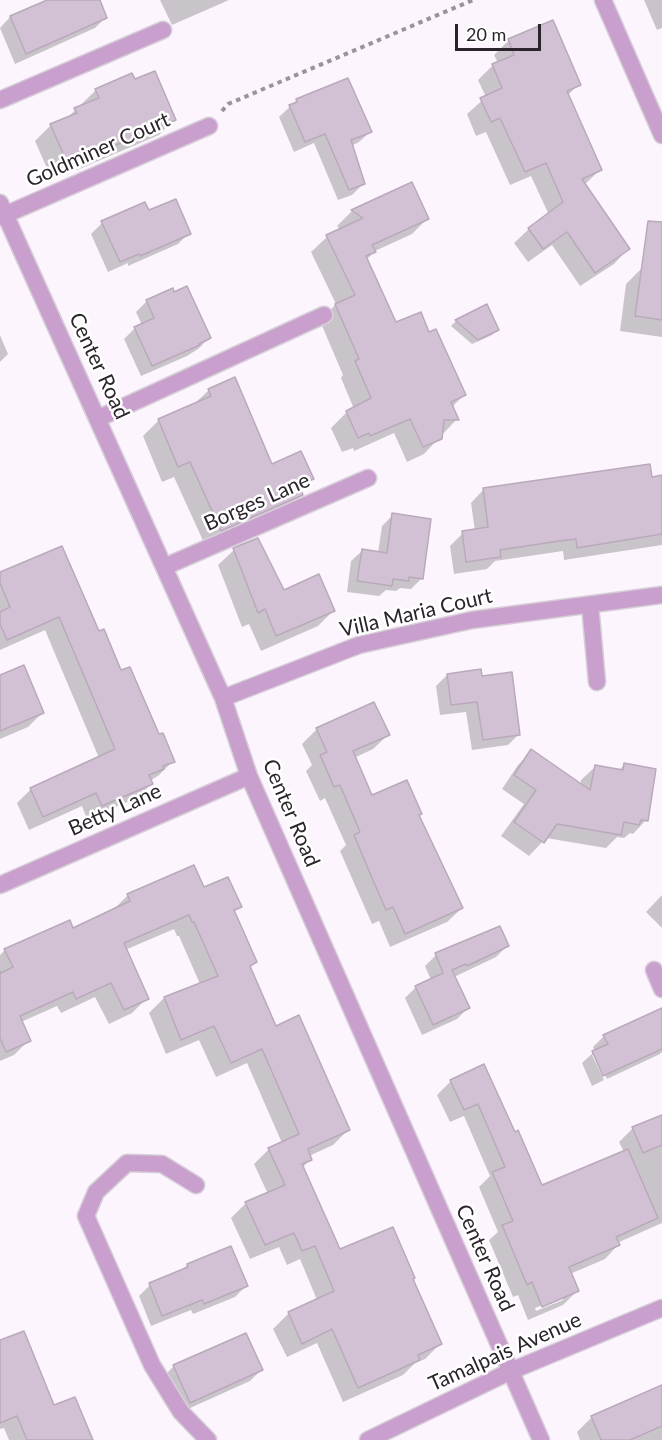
<!DOCTYPE html>
<style>
body{margin:0}
#map{position:relative;width:662px;height:1440px;overflow:hidden;background:#fcf5fd;font-family:Lato,sans-serif}
canvas{display:block}
.scale{position:absolute;left:455px;top:24px;width:86px;height:27px;box-sizing:border-box;border:3px solid #2a242b;border-top:0;padding-left:8px;font-size:18px;line-height:21px;white-space:nowrap;color:#2a242b;-webkit-text-stroke:4px #fff;paint-order:stroke}
</style>
<div id="map">
<canvas width="662" height="1440"></canvas>
<div class="scale">20 m</div>
</div>
<script>
const c = document.querySelector('canvas').getContext('2d');
c.lineJoin = 'round';
function fillPath(path, color) { c.fillStyle = color; c.fill(path, 'evenodd'); }
function stroke(path, color, width, dash) { c.strokeStyle = color; c.lineWidth = width; c.lineCap = dash ? 'butt' : 'round'; c.setLineDash(dash || []); c.stroke(path); }
function drawText(font, color, halo, rows, align = 'center') {
  c.font = font + ' Lato,sans-serif'; c.lineWidth = 5; c.setLineDash([]); c.textBaseline = 'middle'; c.strokeStyle = halo; c.fillStyle = color; for (const [text, x, y, turn = 0] of rows) {
    c.save(); c.translate(x, y); c.rotate((+turn || 0) * Math.PI / 180); c.textAlign = isNaN(turn) ? turn : align; if (halo) c.strokeText(text, 0, 0); c.fillText(text, 0, 0); c.restore();
  }
}
const shadow = new Path2D(`
 M51,0H98L106,17L95,28L15,64L0,28L10,17Z
 M160,0H229L172,25Z
 M644,0H662V28L657,30Z
 M509,40L579,84L567,96L600,170L584,185L628,249L614,264L580,286L552,245L528,262L514,243L529,229L549,215L531,176L510,185L486,132L476,136L467,114L486,97L478,80L493,65L498,63L494,55Z
 M134,81L174,119L159,135L77,170L74,165L50,175L35,141L51,125L65,120L96,90Z
 M297,100L370,132L359,142L351,146L363,184L352,195L338,200L314,143L294,152L279,117Z
 M412,184L428,218L412,234L375,251L366,260L395,324L429,334L464,395L452,407L457,419L424,454L407,462L394,433L354,451L353,448L342,452L331,428L347,412L354,409L341,378L343,375L320,321L336,304L311,252L327,237L341,230L337,226L352,211Z
 M148,212L189,233L178,244L128,266V263L108,272L91,234L102,223Z
 M662,261V337L620,331L626,284L641,269L650,282Z
 M147,301L209,338L198,349L187,356L141,376L124,339L135,328L142,325L136,312Z
 M486,307L497,330L492,335L472,344L451,326L456,321Z
 M0,335L8,354L0,362Z
 M209,390L271,466L312,478L300,491L301,495L285,510L205,545L174,477L162,482L143,436L159,420L193,405Z
 M662,477V545L564,560L563,551L495,561L487,569L454,574L450,546L463,533L475,531L471,503L483,490Z
 M393,515L422,578L411,589L400,588L396,591L386,590L379,596L347,592L351,561L362,551L378,553L382,526Z
 M234,550L283,591L334,610L318,626L261,651L249,624L242,627L218,565Z
 M0,574L98,633L173,761L159,775L150,781L151,784L137,798L87,819L82,806L29,830L17,803L31,789L99,758L45,630L0,650Z
 M447,675L481,678L519,734L508,745L472,750L466,712L440,715L436,686Z
 M0,676L42,713L28,727L0,739Z
 M317,729L388,735L373,749L354,758L371,797L418,816L462,908L447,922L390,947L379,921L372,924L340,851L346,845L325,798L320,801L306,771L312,765L302,744Z
 M532,751L581,785V780L595,767L618,771L624,765L646,820L633,834L630,833L624,838L617,837L606,848L546,838L529,856L501,836L524,804L502,789L518,765Z
 M203,889L240,907L233,913L255,962L250,968L275,1028L348,1130L333,1145L309,1156L310,1160L302,1168L339,1251L411,1280L440,1344L425,1359L415,1363L403,1375L343,1402L317,1343L287,1357L273,1329L288,1314L317,1300L300,1259L287,1265L279,1247L250,1259L231,1218L246,1203L268,1194L254,1164L269,1149L282,1143L247,1063L216,1077L199,1040L166,1054L149,1013L164,998L200,984L179,936H177L174,929L125,950L147,998L132,1013L109,1024L95,997L61,1013L57,1006L21,1022L29,1040L14,1055L0,1061V955L5,950L72,930L113,910L128,895Z
 M662,895V928L646,912Z
 M507,946L496,957L454,977L468,1008L457,1019L422,1035L405,998L416,987L431,980L425,966L436,955Z
 M662,1025V1052L660,1054L607,1079L595,1055H592L604,1080L592,1086L582,1063L595,1051L593,1047L604,1036Z
 M483,1066L542,1187L624,1152L619,1142L633,1128L662,1117V1223L617,1243L618,1245L605,1259L570,1274L577,1291L563,1305L528,1320L518,1295L513,1297L489,1240L498,1232L479,1187L490,1176L464,1116L450,1122L437,1095L451,1081ZM563,1297V1300L536,1311L535,1308Z
 M187,1265L246,1286L235,1297L193,1314L191,1310L151,1326L139,1296L150,1285L180,1272Z
 M0,1342L53,1407L91,1440H9L4,1428L0,1429Z
 M174,1366L261,1370L250,1381L179,1413L163,1377Z
 M662,1387V1440H580L577,1432L591,1418Z`);
const building = new Path2D(`
 M47,0H100L107,18L26,54L10,16Z
 M553,20L581,85L567,91L602,170L582,179L630,249L595,273L567,232L543,249L528,228L563,202L546,163L525,172L500,118L491,122L480,98L502,88L492,64L514,55L508,39Z
 M155,71L176,120L92,155L90,150L66,160L50,124L77,113L74,108L99,98L95,89L132,73L135,79Z
 M348,78L372,132L351,140L365,184L349,190L325,134L305,142L289,105L297,102L296,99Z
 M412,182L429,219L372,245L376,252L366,256L396,322L421,312L429,332L436,329L466,395L451,402L459,420H444L442,439L423,447L410,419L370,436L369,433L358,438L346,411L371,398L355,361L359,359L335,304L355,295L326,235L363,218L351,210Z
 M176,199L191,234L140,256L139,254L120,262L101,221L145,202L149,210Z
 M648,221L662,222V320L635,316Z
 M187,286L211,338L199,344L200,345L152,366L134,327L154,318L146,300L173,288L174,292Z
 M487,304L499,330L478,340L455,320Z
 M235,377L272,464L301,451L314,479L299,485L303,495L221,531L190,462L178,467L158,419L211,396L208,389Z
 M650,464L652,477L662,475V534L577,548L576,539L559,541L500,550L501,557L466,562L462,531L488,527L483,488Z
 M392,513L431,519L423,579L409,577V581L393,579L392,586L357,581L362,549L387,553Z
 M258,538L284,590L319,574L335,611L276,636L265,609L258,613L233,548Z
 M62,546L99,631L104,629L121,670L130,667L159,734L163,733L175,762L163,766L164,769L149,775L153,784L102,806L96,793L43,817L30,788L115,749L59,617L7,640L0,624V612L10,607L0,583V572Z
 M24,665L44,713L0,731V675Z
 M481,669L482,676L512,672L520,735L483,740L477,702L451,705L447,674Z
 M374,702L390,735L353,751L372,795L407,780L422,814L419,815L463,908L405,934L393,907L386,910L372,878L354,835L360,832L340,785L334,787L320,755L327,752L316,728Z
 M531,749L590,790L595,765L623,770L624,763L656,769L648,821L641,820L639,825L624,822L621,835L557,824L544,843L514,822L536,790L514,775Z
 M194,865L204,887L228,877L242,907L234,910L257,962L250,966L276,1026L299,1015L350,1130L308,1149L312,1160L302,1164L340,1249L393,1227L415,1278L413,1279L442,1344L418,1355L420,1360L358,1388L332,1329L302,1344L288,1312L334,1291L315,1246L302,1251L294,1233L265,1245L245,1202L285,1185L268,1148L299,1134L262,1049L231,1063L214,1026L181,1040L164,997L218,976L194,922H192L189,915L124,943L149,999L124,1010L111,983L76,999L73,992L20,1016L31,1041L6,1052L0,1038V971L1,973L13,967L4,949L70,920L73,928L130,901L127,894Z
 M500,926L509,946L467,966L466,964L452,970L470,1008L433,1025L415,986L443,973L435,953Z
 M662,1008V1049L603,1076L592,1051L608,1044L603,1035Z
 M484,1064L515,1132L518,1130L542,1185L628,1149L658,1218L616,1237L620,1245L569,1267L579,1291L542,1307L532,1282L527,1285L502,1225L513,1221L492,1172L505,1167L478,1104L464,1110L450,1080Z
 M662,1115V1145L643,1153L632,1127Z
 M231,1246L248,1286L204,1304L202,1300L162,1316L149,1283L188,1267L187,1264Z
 M24,1331L54,1405L75,1397L93,1440H27L17,1416L0,1423V1340Z
 M246,1333L263,1370L190,1403L173,1365Z
 M662,1385V1426L630,1440H601L591,1416Z`);
const path = new Path2D(`
 M222,111L228,104L473,0`);
const service = new Path2D(`
 M99,418L324,315
 M196,1185L162,1164L127,1163L96,1192L86,1216L152,1365L181,1412L208,1440`);
const minor = new Path2D(`
 M603,0L662,135
 M0,100L163,30
 M0,203L223,698L249,776L541,1440
 M0,217L209,126
 M164,567L368,478
 M590,605L597,682
 M223,698L359,645L472,620L662,595
 M0,885L249,776
 M654,970L662,989`);
const tertiary = new Path2D(`
 M368,1440L511,1371L662,1308`);
const streetNames = [
 ["Goldminer Court",98,150,-24],
 ["Center Road",99,366,65],
 ["Borges Lane",257,502,-24],
 ["Villa Maria Court",416,613,-13],
 ["Betty Lane",115,810,-24],
 ["Center Road",291,813,67],
 ["Center Road",485,1258,66],
 ["Tamalpais Avenue",505,1352,-24]
];
fillPath(shadow, '#0003');
fillPath(building, '#d2c1d4');
stroke(building, '#b9a9bb', 1.5);
stroke(service, '#d6cfd7', 19);
stroke(minor, '#d6cfd7', 19);
stroke(tertiary, '#d6cfd7', 19);
stroke(path, '#9a939b', 4, [4.5, 4.5]);
stroke(service, '#c99fcd', 16);
stroke(minor, '#c99fcd', 16);
stroke(tertiary, '#c99fcd', 16);
drawText('21px', '#2a242b', '#fff', streetNames);
</script>
